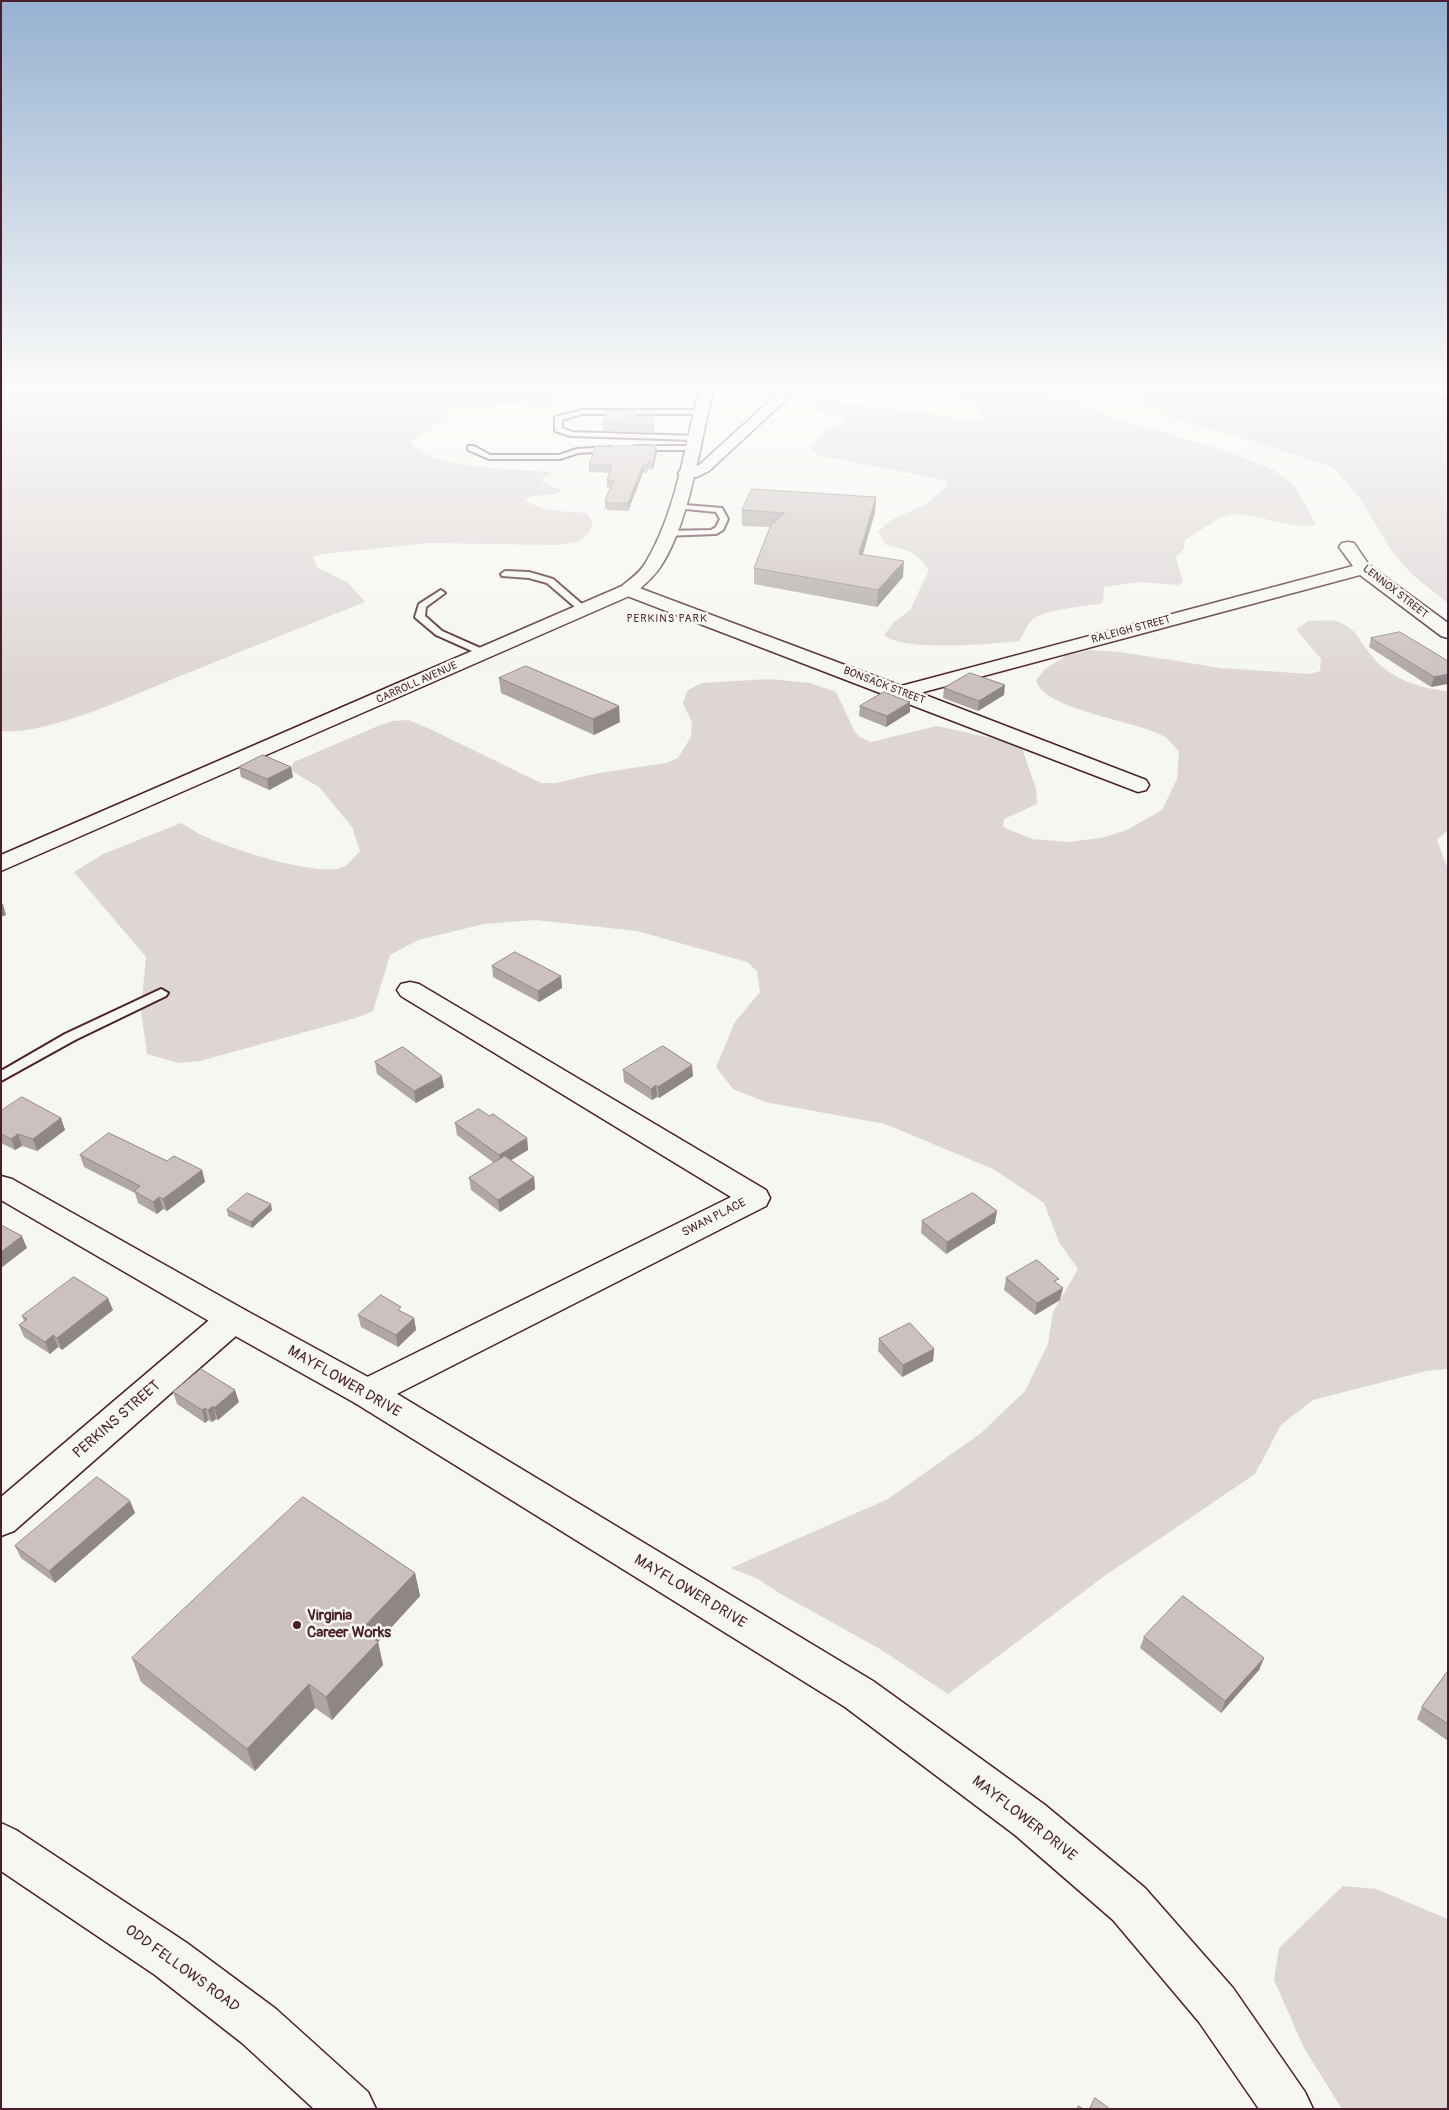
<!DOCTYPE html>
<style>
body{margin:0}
#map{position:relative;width:1449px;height:2110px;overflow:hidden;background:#f6f6f2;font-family:Pangolin,sans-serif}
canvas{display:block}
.frame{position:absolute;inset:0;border:2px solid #4a1f2b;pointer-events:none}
</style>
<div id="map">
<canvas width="1449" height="2110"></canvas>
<div class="frame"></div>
</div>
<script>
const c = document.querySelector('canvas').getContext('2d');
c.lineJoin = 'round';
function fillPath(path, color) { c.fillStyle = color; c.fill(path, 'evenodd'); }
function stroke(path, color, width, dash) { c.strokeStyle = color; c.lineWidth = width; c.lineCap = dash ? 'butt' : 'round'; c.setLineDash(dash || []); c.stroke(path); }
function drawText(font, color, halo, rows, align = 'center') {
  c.font = font + ' Pangolin,sans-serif'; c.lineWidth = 5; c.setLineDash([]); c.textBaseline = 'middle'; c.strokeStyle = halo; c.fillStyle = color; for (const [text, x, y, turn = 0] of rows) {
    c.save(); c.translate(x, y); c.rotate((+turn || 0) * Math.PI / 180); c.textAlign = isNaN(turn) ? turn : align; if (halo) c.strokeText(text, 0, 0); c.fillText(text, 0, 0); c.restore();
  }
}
const green = new Path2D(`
 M45,386H576L552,405L505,404L457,406L442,420L411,442C427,469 519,469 549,472L551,475L543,478L542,482L563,491C551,497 537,493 525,499C540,513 568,511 587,513L593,525L588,534L578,542L556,545L430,543L322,554L313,557L317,567L348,583L365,602C299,628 233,655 168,681C128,698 42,736 1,731V394Z
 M926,386H1036L1112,417L1232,453L1274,470L1295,486L1316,524C1294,533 1255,510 1229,515C1219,517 1195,534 1185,540L1184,549L1176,557L1183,582L1178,585L1138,582L1104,587L1103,603C1086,607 1041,609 1031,621C1026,627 1023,635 1019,641C992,644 902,652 884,635L894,622L910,610L929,570C916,551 907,550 886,545L878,532L891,520L926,504L948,486L947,482L930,477L817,455L811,448L821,434L844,422L843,419L813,409L809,406L824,403L926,413L978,421L984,418L974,405Z
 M1144,386H1448V603L1414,576L1395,556L1359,497L1334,468L1248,440L1178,420L1138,400L1116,392Z
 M1332,620C1356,626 1357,638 1371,655C1388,678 1421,689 1448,691V830L1437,840L1448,870V1369L1426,1371L1313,1400L1281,1425L1255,1474L1103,1577L948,1694L880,1649L779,1593L758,1579L731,1568L888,1499L981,1433L1025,1391L1048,1344L1053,1312L1078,1269L1059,1242L1044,1203L993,1169L885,1124L765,1102L733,1089L716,1067L735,1022L760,992L757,971L747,962L637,931L535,920L484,924L418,940L390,955L373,1011L356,1018L200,1061L179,1063L147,1054L141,1010L146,957L74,872L103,854L181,823C190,828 198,834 208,838C232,849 320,878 343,867C349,864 355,856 360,851L352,827L319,787L290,770L294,762L378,726L392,721L408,720L430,729L541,783H556L599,773L666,763L678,758L691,737L692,723L683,703L688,690L702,683L769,679L810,683L836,692L854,730L859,737L871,742L937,726L1010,742L1022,748L1036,789L1037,804L1004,819L1003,827L1032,839L1068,842L1101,838L1127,830L1162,810L1177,779L1179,751C1174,747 1170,740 1165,737C1138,720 1043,711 1036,680L1045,669L1067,655L1090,650L1120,652L1221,668L1310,674L1320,671L1321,659L1296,629L1308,621Z
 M1343,1886L1376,1889L1448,1919V2109H1342L1304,2048L1274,1980L1279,1948Z`);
const stream = new Path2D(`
 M1414,386L1419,391L1448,401`);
const service = new Path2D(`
 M582,410H700L704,412L700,414H582L562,420V428L572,432L697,436V440H694L571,436L555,431V417Z
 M468,446H474L490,455H559L577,449L611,447L615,449L611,451L578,453L560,459H489L468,450Z
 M635,446H692L696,448L692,450H638L634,448Z
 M673,504L722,508L728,519L723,530L716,534L664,536L663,534L667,531L711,530L716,527L720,519L716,512L676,508H673Z
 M505,571L529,572L553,579L590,611L588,613H582L547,583L529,578L502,576L501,574Z
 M441,590L445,593L426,607L425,616L442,631L487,651V655H481L436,635L417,619L415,617L419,604Z
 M161,989L168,993L166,996L75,1040L1,1081V1071L65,1034Z`);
const minor = new Path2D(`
 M786,386H801L709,471L697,477L681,476L678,473L681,470L699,465Z
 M1348,542L1354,543L1369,565L1448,623V638L1441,636L1360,575L920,693L1146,780L1149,785L1146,790L1138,792L622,594L619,590L622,586L628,585L634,586L901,686L1353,566L1339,547L1342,543Z
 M410,982L419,984L766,1190L770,1198L766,1206L379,1403L367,1407L355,1403L350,1393L355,1383L731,1197L401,996L397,990L401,984Z
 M233,1307L245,1310L249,1319L245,1328L14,1531L1,1536V1497L221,1310Z`);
const tertiary = new Path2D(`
 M700,386H714C701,439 690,522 661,566C654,577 644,585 634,594L1,871V855L622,586C630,579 641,572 646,562C677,510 685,444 700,386Z
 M1,1176L12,1179L245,1310L379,1383L873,1681L1045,1805L1145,1888L1233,1988L1305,2092L1313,2109H1259L1199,2022L1113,1920L1015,1835L845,1707L355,1403L221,1328L1,1200Z`);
const secondary = new Path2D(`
 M1,1823L16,1830L187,1943L276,2009L368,2092L376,2109H314L242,2043L155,1975L1,1871Z`);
const wall = new Path2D(`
 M603,423L654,425V433L603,431Z
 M656,445L657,453L653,470L648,469L647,473H643L628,511L607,510V508H605V500L610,488H607V480L610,473L589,472V465Z
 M876,497L875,512L863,554L903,577L877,607L754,584V568L770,527L742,526V510Z
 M1371,638L1448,661L1431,687L1369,647Z
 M499,678L620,722L594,735L501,693Z
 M944,688L1004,695L978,711L943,698Z
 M860,706L910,712L886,727L859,716Z
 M239,767L293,777L269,790L241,777Z
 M492,966L561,976L562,988L539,1002L493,977Z
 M375,1062L444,1087L416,1103L377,1074Z
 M623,1070L693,1076L659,1098L657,1097L652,1100L624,1082Z
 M1,1111L61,1118L65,1130L37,1151L22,1146L15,1150L1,1143Z
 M489,1116L527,1138L528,1150L511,1160L534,1177L535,1189L500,1212L471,1190L469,1178L494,1163L457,1135L455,1123Z
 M80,1155L202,1170L205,1182L167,1211L163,1209L157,1214L138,1203L135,1193L84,1167Z
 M227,1210H272L252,1228L228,1216Z
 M922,1221L995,1223L946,1254L921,1233Z
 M1006,1278L1058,1284L1060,1300L1035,1315L1004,1290Z
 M113,1310L62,1350L58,1347L50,1354L24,1337L19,1325L24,1321L22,1316Z
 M402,1312L414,1318L416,1330L398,1347L361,1327L358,1315Z
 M879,1339L934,1349L933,1361L902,1377L878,1351Z
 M173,1392L239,1402L218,1420L216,1419L212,1422L208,1420L205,1423L177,1404Z
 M130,1501L135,1513L55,1583L21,1558L15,1546Z
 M415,1573L420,1596L378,1642L383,1665L332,1720L315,1708L255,1771L141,1682L132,1658Z
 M1144,1637L1264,1658L1259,1670L1221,1713L1140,1648Z
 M1448,1671V1741L1417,1719L1422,1707Z`);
const shadedWall = new Path2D(`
 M656,445L657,453L653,470V462Z
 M643,466V473L628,511V503Z
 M876,497L875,512L858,570L859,554Z
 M904,561L903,577L877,607L878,590Z
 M1448,674V684L1431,687L1434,677Z
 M1005,685L1004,695L978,711L979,701Z
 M910,702V712L886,727L887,716Z
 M619,706L620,722L594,735L593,719Z
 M291,767L293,777L269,790L267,779Z
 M1,904H3L6,915L1,917Z
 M561,976L562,988L539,1002L538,991Z
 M692,1065L693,1076L659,1098L658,1087Z
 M442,1076L444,1087L416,1103L414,1091Z
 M656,1085L657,1097L652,1100L651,1089Z
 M61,1118L65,1130L37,1151L33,1139Z
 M18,1134L22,1146L15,1150L11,1139Z
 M527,1138L528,1150L500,1167L499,1155Z
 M202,1170L205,1182L167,1211L163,1199Z
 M534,1177L535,1189L500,1212L498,1200Z
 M159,1197L163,1209L157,1214L153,1202Z
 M271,1204L272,1210L252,1228L251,1222Z
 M997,1211L995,1223L946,1254L947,1242Z
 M22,1236L27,1248L1,1268V1252Z
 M1063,1288L1060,1300L1035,1315L1037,1303Z
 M108,1298L113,1310L62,1350L57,1338Z
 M414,1318L416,1330L398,1347L396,1335Z
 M53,1335L58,1347L50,1354L45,1342Z
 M934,1349L933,1361L902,1377L903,1365Z
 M235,1390L239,1402L218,1420L214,1408Z
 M213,1406L216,1419L212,1422L208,1410Z
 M205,1408L208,1420L205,1423L202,1410Z
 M130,1501L135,1513L55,1583L49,1571Z
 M415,1573L420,1596L378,1642L383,1665L332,1720L326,1697L361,1630Z
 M1264,1658L1259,1670L1221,1713L1225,1701Z
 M309,1684L315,1708L255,1771L247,1749Z`);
const building = new Path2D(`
 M636,410L637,416H652L654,425L603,423L607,411Z
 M656,445L653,462H648L647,466H643L628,503H606L607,500H605L614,480H607L612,465H589L595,447Z
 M752,489L876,497L859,554L904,561L878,590L754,568L771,525L785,513L742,510Z
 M1400,632L1448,661V674L1434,677L1371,638Z
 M526,666L619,706L593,719L499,678Z
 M970,673L1005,685L979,701L944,688Z
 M884,692L910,702L887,716L860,706Z
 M263,755L291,767L267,779L239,767Z
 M515,952L561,976L538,991L492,966Z
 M663,1046L692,1065L658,1087L656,1085L651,1089L623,1070Z
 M403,1047L442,1076L414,1091L375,1062Z
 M22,1097L61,1118L33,1139L18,1134L11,1139L1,1134V1111Z
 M479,1109L489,1116L493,1114L527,1138L499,1155L455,1123Z
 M109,1133L167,1161L174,1156L202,1170L163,1199L159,1197L153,1202L134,1191L140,1186L80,1155Z
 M505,1156L534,1177L498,1200L469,1178Z
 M247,1193L271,1204L251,1222L227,1210Z
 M973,1193L997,1211L947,1242L922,1221Z
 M1,1225L22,1236L1,1252Z
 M1037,1260L1059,1279L1054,1281L1063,1288L1037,1303L1006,1278Z
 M74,1277L108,1298L57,1338L53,1335L45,1342L19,1325L27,1319L22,1316Z
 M381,1295L401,1307L398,1310L414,1318L396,1335L358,1315Z
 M910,1323L934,1349L903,1365L879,1339Z
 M201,1369L235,1390L214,1408L213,1406L208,1410L205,1408L202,1410L173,1392Z
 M97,1477L130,1501L49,1571L15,1546Z
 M303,1497L415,1573L361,1630L378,1642L326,1697L309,1684L247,1749L132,1658Z
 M1183,1596L1264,1658L1225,1701L1144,1637Z
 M1448,1671V1724L1422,1707Z
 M1095,2098L1110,2109H1090Z
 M1079,2106L1083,2109H1077Z`);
const markers = [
 [297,1625,5,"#4a1f2b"]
];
const farStreetnames = [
 ["LENNOX STREET",1395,592,38],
 ["RALEIGH STREET",1131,630,-15],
 ["CARROLL AVENUE",417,683,-24],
 ["BONSACK STREET",884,686,21]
];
const farNeighbourhoodnames = [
 ["PERKINS PARK",667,619]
];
const streetNames = [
 ["SWAN PLACE",714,1218,-27]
];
const nearStreetnames = [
 ["MAYFLOWER DRIVE",344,1382,30],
 ["PERKINS STREET",117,1420,-41],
 ["MAYFLOWER DRIVE",690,1592,31],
 ["MAYFLOWER DRIVE",1024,1819,38],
 ["ODD FELLOWS ROAD",182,1969,36]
];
const nearPoinames = [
 ["Virginia",307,1616],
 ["Career Works",307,1633]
];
fillPath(green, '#ddd6d5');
stroke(stream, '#8e747a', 4.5);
stroke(service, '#4a1f2b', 4);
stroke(minor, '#4a1f2b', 3);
stroke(tertiary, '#4a1f2b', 3);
stroke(secondary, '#4a1f2b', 3);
fillPath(service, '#f6f6f2');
fillPath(minor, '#f6f6f2');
fillPath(tertiary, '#f6f6f2');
fillPath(secondary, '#f6f6f2');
fillPath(wall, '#afa6a5');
fillPath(shadedWall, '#8f8786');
fillPath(building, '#ccc1c0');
stroke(building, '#8f8786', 1);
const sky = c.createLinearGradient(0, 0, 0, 682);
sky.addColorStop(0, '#96b1d1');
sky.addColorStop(0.57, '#fbfbf9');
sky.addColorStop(1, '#fbfbf900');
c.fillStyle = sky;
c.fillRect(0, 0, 1449, 682);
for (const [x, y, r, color] of markers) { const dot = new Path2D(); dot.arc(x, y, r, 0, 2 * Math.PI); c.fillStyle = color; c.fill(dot); stroke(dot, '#f6f6f2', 2); }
drawText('11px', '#4a1f2b', '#f6f6f2', farStreetnames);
c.letterSpacing = '1px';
drawText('11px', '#4a1f2b', '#f6f6f2', farNeighbourhoodnames);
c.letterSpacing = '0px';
drawText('12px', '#4a1f2b', '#f6f6f2', streetNames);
drawText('15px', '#4a1f2b', '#f6f6f2', nearStreetnames);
drawText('bold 15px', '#4a1f2b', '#f6f6f2', nearPoinames, 'left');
</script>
